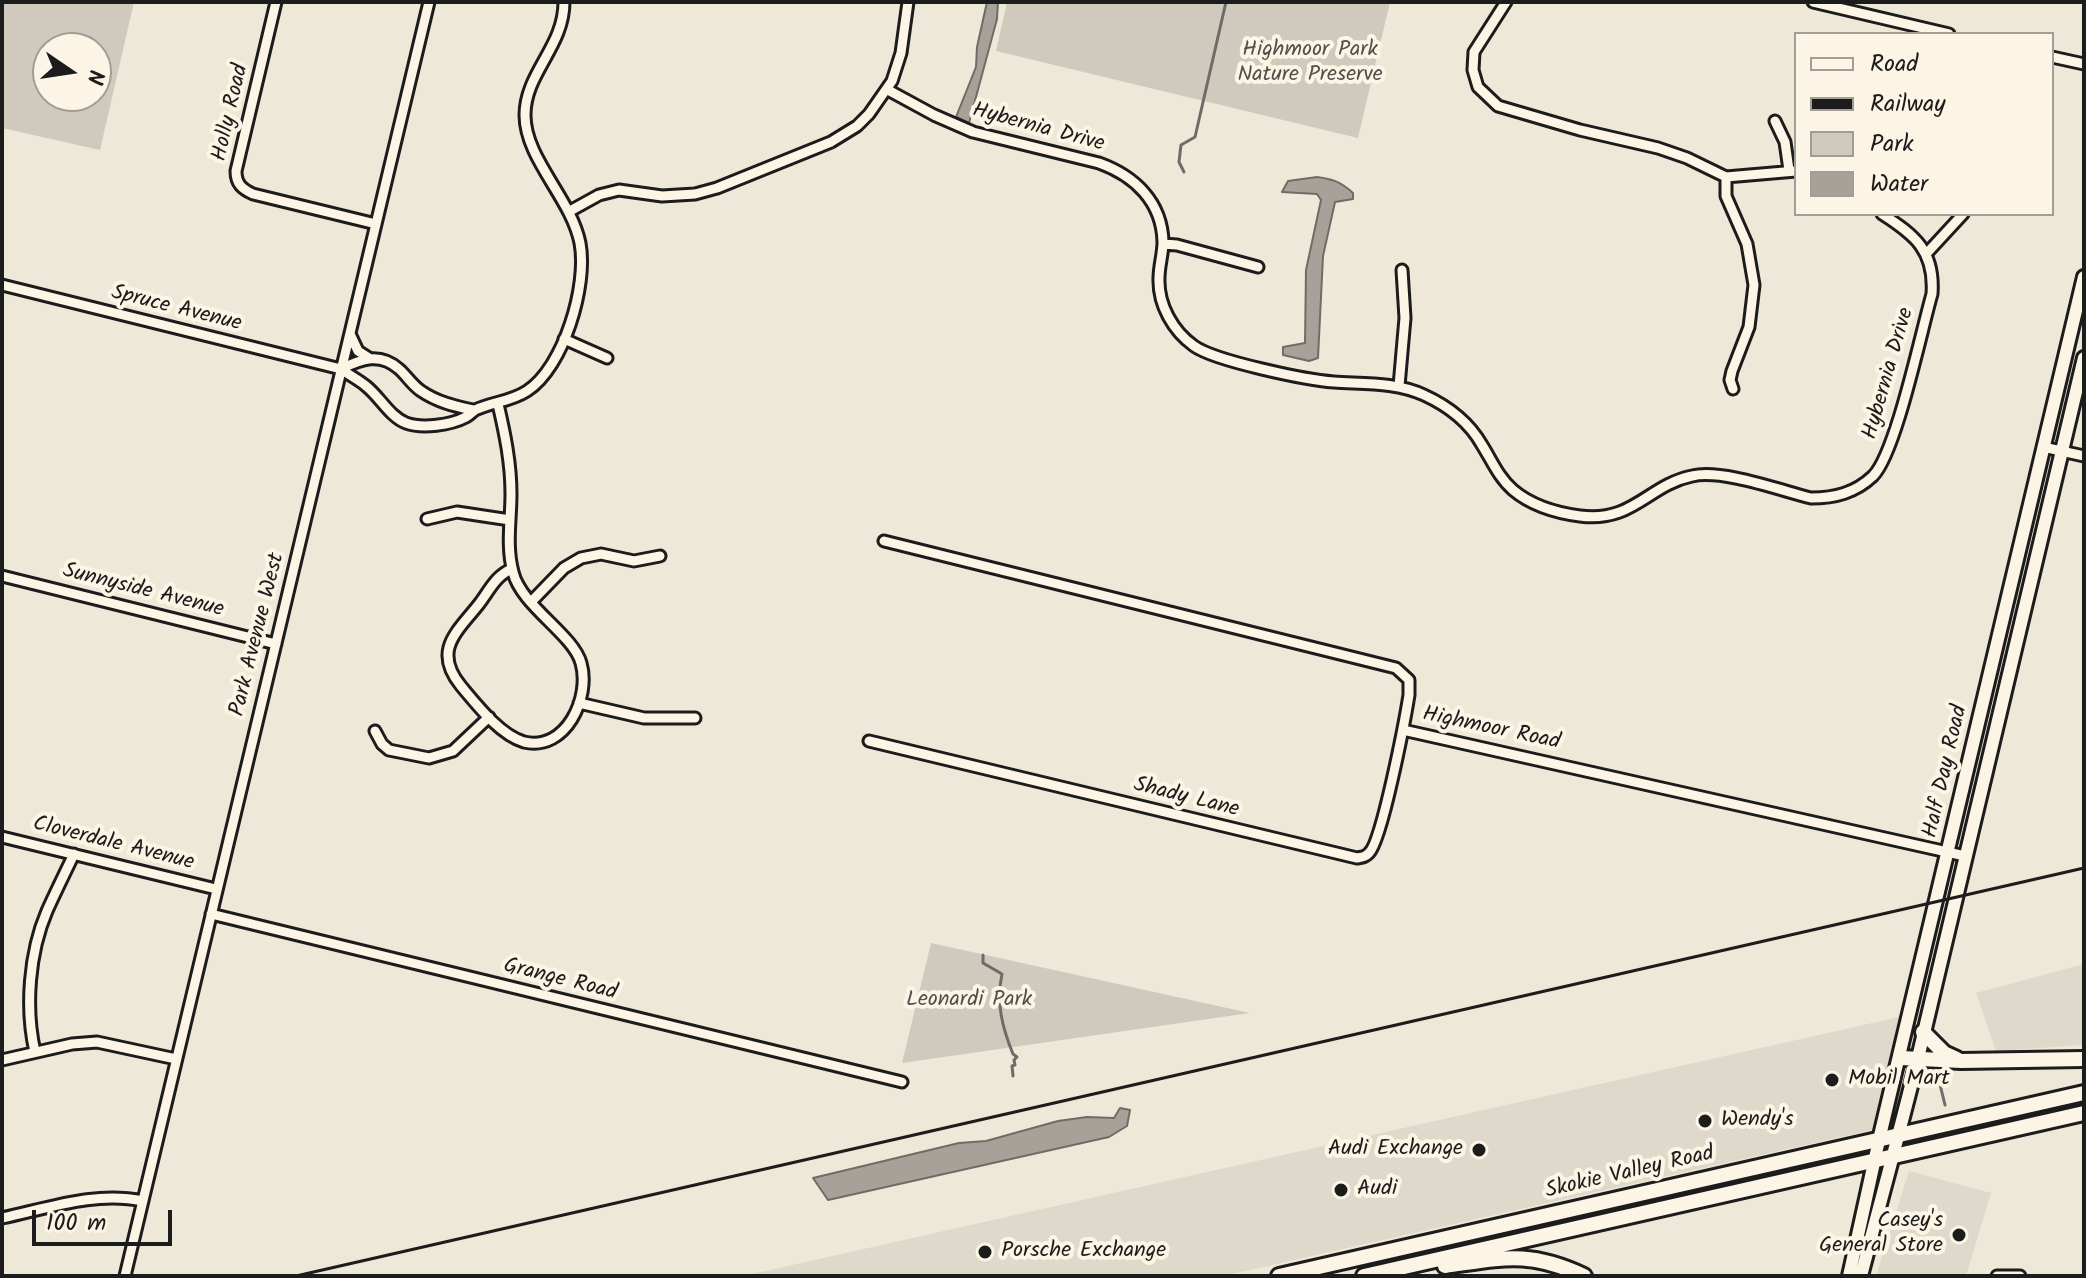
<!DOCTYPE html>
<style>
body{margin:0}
#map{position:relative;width:2086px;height:1278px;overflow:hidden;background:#eee8d9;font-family:Kalam,sans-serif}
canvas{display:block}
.frame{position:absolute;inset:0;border:4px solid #1c1c1c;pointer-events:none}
.legend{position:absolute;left:1794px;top:32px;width:260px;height:184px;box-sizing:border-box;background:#fcf5e5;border:2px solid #a29e95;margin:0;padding:10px 14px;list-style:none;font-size:24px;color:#1c1c1c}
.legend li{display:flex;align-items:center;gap:16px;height:40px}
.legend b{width:40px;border:2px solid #a29e95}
.north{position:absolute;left:32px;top:32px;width:80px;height:80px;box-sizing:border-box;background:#fcf5e5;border:2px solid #a29e95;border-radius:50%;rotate:103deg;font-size:22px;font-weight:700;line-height:32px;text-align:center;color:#1c1c1c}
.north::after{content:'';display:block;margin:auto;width:28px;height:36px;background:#1c1c1c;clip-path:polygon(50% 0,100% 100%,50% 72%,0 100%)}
.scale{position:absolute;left:32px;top:1210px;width:140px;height:36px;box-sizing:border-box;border:4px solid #1c1c1c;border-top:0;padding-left:10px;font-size:24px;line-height:28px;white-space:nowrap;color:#1c1c1c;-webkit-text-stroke:6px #fcf5e5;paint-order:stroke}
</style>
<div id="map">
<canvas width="2086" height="1278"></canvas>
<div class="frame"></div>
<ul class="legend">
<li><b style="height:10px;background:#fcf5e5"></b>Road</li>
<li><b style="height:10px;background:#1c1c1c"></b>Railway</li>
<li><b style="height:22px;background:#cfcabd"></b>Park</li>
<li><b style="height:22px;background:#a7a299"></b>Water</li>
</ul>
<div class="north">N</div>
<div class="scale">100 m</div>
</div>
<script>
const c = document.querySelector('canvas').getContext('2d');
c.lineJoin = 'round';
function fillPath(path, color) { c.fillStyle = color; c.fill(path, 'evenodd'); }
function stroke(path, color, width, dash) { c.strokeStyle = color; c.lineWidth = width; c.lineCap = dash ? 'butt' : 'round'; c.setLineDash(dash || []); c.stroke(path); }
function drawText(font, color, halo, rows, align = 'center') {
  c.font = font + ' Kalam,sans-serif'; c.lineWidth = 8; c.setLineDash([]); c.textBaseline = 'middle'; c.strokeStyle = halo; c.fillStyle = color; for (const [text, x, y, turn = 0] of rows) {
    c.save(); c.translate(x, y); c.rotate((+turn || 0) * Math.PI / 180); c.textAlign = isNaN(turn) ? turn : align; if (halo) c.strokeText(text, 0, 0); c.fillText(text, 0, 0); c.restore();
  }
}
const built = new Path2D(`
 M2084,964V1045L1996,1051L1976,993Z
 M1899,1017L1872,1130L1223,1276H743Z
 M1909,1171L1991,1193L1966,1276H1876Z`);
const green = new Path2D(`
 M2,2H134L100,150L2,128ZM48,48H96V96H48Z
 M1007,2H1390L1358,138L996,51Z
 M931,943L1250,1013L902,1063Z`);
const water = new Path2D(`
 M987,2H998L997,19L969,123L956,117L976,67L977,47Z
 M1317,177C1333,179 1341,182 1353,193V199L1335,202L1323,256L1318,358L1309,361L1283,355V347L1305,343L1306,270L1321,200L1317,194L1282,192L1288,181Z
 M1120,1108L1130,1110L1127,1126L1109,1137L828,1200L813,1178L959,1143L986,1141L1058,1121L1087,1117L1114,1118Z`);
const stream = new Path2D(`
 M1157,2H1162
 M1184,172L1179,162L1181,145L1195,137L1226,2
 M983,955V963L1002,974C996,1003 1002,1027 1013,1054L1017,1057L1014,1060L1015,1065L1012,1066L1013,1076
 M1936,1068L1945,1105`);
const minor = new Path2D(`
 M276,2L236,171C236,184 242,189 253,194L376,224
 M1506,2L1474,52L1473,70L1478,87L1498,106L1580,130L1658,148L1687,158L1726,177L1796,171
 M1813,2L1949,34
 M2052,57L2084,64
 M888,90L934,115L973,132L1099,163C1135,176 1162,202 1163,242C1163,254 1159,266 1159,278C1158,305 1173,331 1194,346C1215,361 1306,380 1334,382C1364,384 1396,382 1424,395C1448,406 1469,422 1482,445C1492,461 1499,478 1513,490C1532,506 1557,513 1580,516C1633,523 1648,485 1692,476C1722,469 1779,490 1811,498C1835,498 1855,493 1873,476C1896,453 1921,332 1932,294C1935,251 1915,235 1882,214
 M1775,121L1785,142L1789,170
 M1726,177V196L1747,244L1754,285L1749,327L1732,371L1730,380L1733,389
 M570,211L599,195L619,190L662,196L695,194L717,188L831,142L857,126L869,114L892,81L901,53L908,2
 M1163,244L1177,245L1258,267
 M1927,253L1963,214
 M2,285L341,369C349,375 359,380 366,386C380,397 390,417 406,423C422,429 451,425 466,417C470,415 472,412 475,410C492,402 510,402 527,391C564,367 588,285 580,243C571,198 525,159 525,115C525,73 564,47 564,2
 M350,334L358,351L369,358
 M564,339L607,358
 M341,369C361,359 380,352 399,369C407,376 412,385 421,391C437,402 454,406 473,410
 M1399,386L1405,318L1402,270
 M498,404C505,434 511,463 511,494C511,520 506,546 513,572C521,606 573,634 581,663C591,697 566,752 524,742C500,735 477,705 461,686C432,650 457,632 479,604C489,591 496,575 512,569
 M2043,447L2084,456
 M427,519L457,512L510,520
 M2,576L276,644
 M531,602L564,568L581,558L601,554L634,561L660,556
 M579,703L644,718H695
 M1403,730L1965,856
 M375,731L382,744L389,750L429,758L453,751L489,717
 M869,741L1357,858C1363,857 1365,857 1369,853C1382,841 1405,720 1409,695V680L1396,668L884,541
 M2,837L216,889
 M211,914L902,1082
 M35,1052C25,1008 29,953 47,911C56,891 65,873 74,854
 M2,1060L72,1044L97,1042L176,1059
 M2,1218C49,1208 95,1191 143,1201
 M125,1276L429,2
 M1997,1276H2020`);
const major = new Path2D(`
 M1849,1276L1879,1140L2084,277
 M1861,1276C1880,1203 1900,1131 1918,1058L2084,358`);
const highway = new Path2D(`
 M1923,1032L1944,1053L1957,1059
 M1901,1058L1961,1061L2084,1059
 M1445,1266C1503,1258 1529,1250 1584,1276
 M1279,1276L2084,1093
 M1364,1276L2084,1113`);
const rail = new Path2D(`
 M296,1276L2084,868`);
const markers = [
 [1832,1080,8,"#1c1c1c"],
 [1705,1121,8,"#1c1c1c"],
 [1479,1150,8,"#1c1c1c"],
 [1341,1190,8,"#1c1c1c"],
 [1959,1235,8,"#1c1c1c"],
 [985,1252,8,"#1c1c1c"]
];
const parkNames = [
 ["Highmoor Park",1310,51],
 ["Nature Preserve",1310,76],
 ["Leonardi Park",969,1001]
];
const streetNames = [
 ["Holly Road",232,113,-77],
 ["Hybernia Drive",1038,129,15],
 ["Spruce Avenue",176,310,14],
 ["Hybernia Drive",1890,374,-74],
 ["Sunnyside Avenue",143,592,14],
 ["Park Avenue West",259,635,-76],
 ["Highmoor Road",1491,730,12],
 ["Half Day Road",1947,772,-77],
 ["Shady Lane",1186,799,14],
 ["Cloverdale Avenue",113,845,14],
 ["Grange Road",560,981,14],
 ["Skokie Valley Road",1630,1174,-13]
];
const poiNames = [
 ["Mobil Mart",1848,1080],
 ["Wendy's",1721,1121],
 ["Audi Exchange",1463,1150,"right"],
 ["Audi",1357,1190],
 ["Casey's",1943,1222,"right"],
 ["General Store",1943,1247,"right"],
 ["Porsche Exchange",1001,1252]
];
fillPath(built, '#ded9cb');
fillPath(green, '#cfcabd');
fillPath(water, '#a7a299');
stroke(water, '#6f6c67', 2);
stroke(stream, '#6f6c67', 3);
stroke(minor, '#1c1c1c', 15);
stroke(major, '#1c1c1c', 18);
stroke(highway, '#1c1c1c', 20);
stroke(minor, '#fcf5e5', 9);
stroke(major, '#fcf5e5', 12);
stroke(highway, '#fcf5e5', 14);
stroke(rail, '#1c1c1c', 3);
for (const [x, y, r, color] of markers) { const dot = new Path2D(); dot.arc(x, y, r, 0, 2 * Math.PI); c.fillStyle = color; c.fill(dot); stroke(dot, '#fcf5e5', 3); }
drawText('22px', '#52504c', '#fcf5e5', parkNames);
drawText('22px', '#1c1c1c', '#fcf5e5', streetNames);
drawText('22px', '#1c1c1c', '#fcf5e5', poiNames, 'left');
</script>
